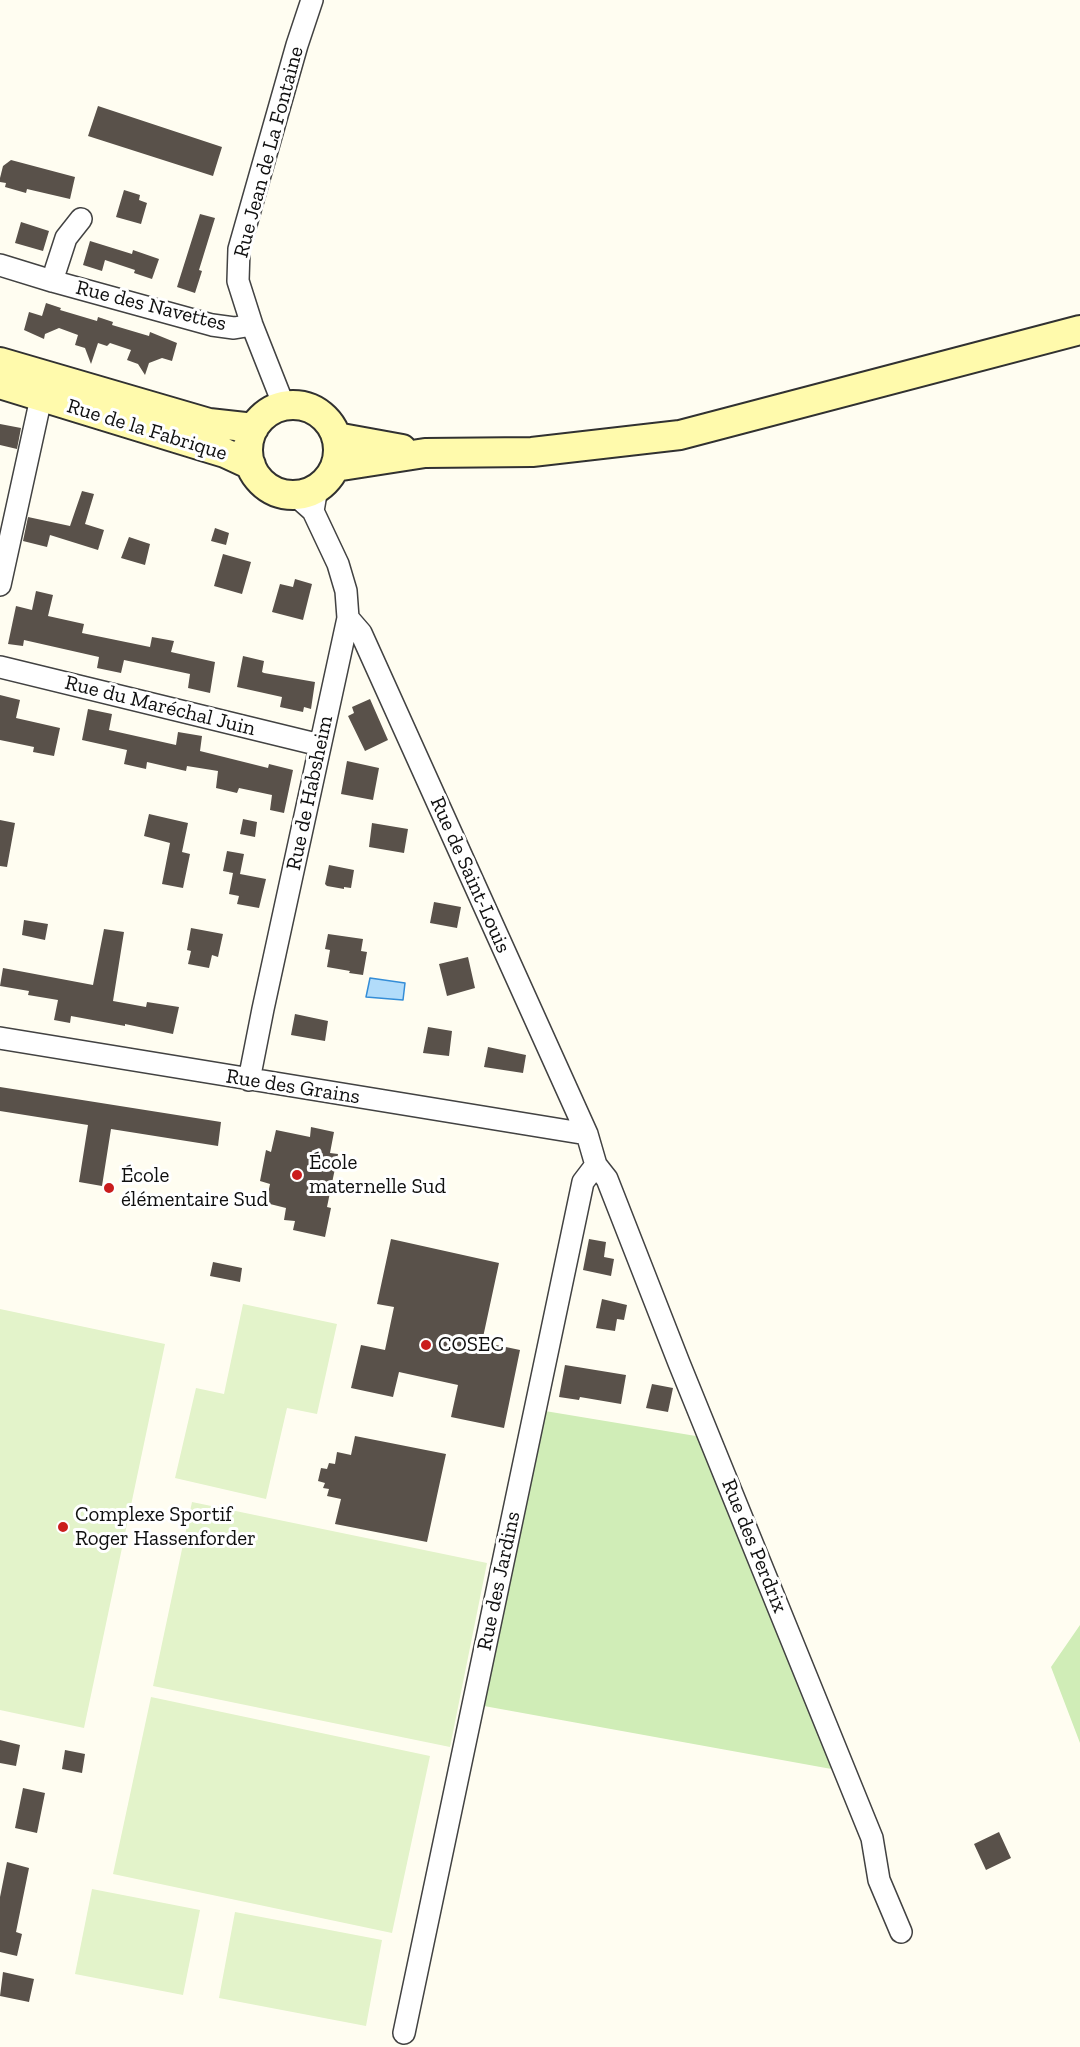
<!DOCTYPE html>
<meta charset="utf-8">
<style>
body{margin:0}
canvas{display:block;background:#fffdf1}
</style>
<canvas width="1080" height="2047"></canvas>
<script>
const c = document.querySelector('canvas').getContext('2d');
c.lineJoin = 'round';
function fillPath(path, color) { c.fillStyle = color; c.fill(path, 'evenodd'); }
function stroke(path, color, width, dash) { c.strokeStyle = color; c.lineWidth = width; c.lineCap = dash ? 'butt' : 'round'; c.setLineDash(dash || []); c.stroke(path); }
function drawText(font, color, halo, rows, align = 'center') {
  c.font = font + ' "Zilla Slab",serif'; c.lineWidth = 6; c.setLineDash([]); c.textBaseline = 'middle'; c.strokeStyle = halo; c.fillStyle = color; for (const [text, x, y, turn = 0] of rows) {
    c.save(); c.translate(x, y); c.rotate((+turn || 0) * Math.PI / 180); c.textAlign = isNaN(turn) ? turn : align; if (halo) c.strokeText(text, 0, 0); c.fillText(text, 0, 0); c.restore();
  }
}
const green = new Path2D(`
 M545,1411L714,1439L837,1770L484,1706Z
 M1080,1625V1743L1051,1667Z`);
const pitch = new Path2D(`
 M243,1304L337,1324L317,1414L287,1408L266,1499L175,1478L196,1388L224,1394Z
 M0,1309L165,1344L84,1728L0,1710Z
 M192,1502L487,1563L450,1747L153,1686Z
 M151,1697L430,1756L392,1933L113,1874Z
 M92,1889L200,1910L183,1995L75,1974Z
 M235,1912L382,1940L366,2026L219,1998Z`);
const water = new Path2D(`
 M370,978L405,983L403,1000L366,997Z`);
const building = new Path2D(`
 M98,106L222,147L213,176L88,136Z
 M11,160L75,177L70,199L27,189L26,193L5,187L6,183L0,182V178L3,166Z
 M124,190L140,195L139,200L147,203L141,224L116,217Z
 M200,214L215,218L199,270L202,271L195,293L177,287Z
 M21,222L49,231L43,251L15,243Z
 M90,241L132,254L133,250L159,259L152,279L134,273L135,270L105,260L102,271L83,265Z
 M46,303L61,308L60,310L97,321L98,317L113,322L112,325L149,336L150,332L177,343L172,361L162,358L149,363L145,375L138,364L127,360L131,350L110,343L107,346L98,343L91,364L85,348L75,345L78,335L59,328L45,334L44,339L24,330L29,312L42,316Z
 M0,424L21,428L17,449L0,445Z
 M82,491L94,494L85,524L104,530L98,550L50,535L47,547L23,541L28,517L70,526Z
 M215,528L229,533L226,545L211,541Z
 M129,537L150,544L145,565L121,558Z
 M223,554L251,562L242,594L214,586Z
 M295,579L312,584L303,620L272,612L280,584L293,587Z
 M36,591L53,595L48,616L84,624L82,633L150,647L152,637L174,641L171,652L215,662L210,693L188,688L190,674L124,660L121,673L97,668L99,657L24,640L23,646L8,644L16,606L32,610Z
 M243,656L264,661L262,672L264,673L315,682L311,709L304,707L303,712L280,707L282,697L237,687Z
 M0,695L20,700L16,718L60,728L54,756L33,752L34,747L0,740Z
 M370,699L388,740L365,751L348,716L354,713L352,707Z
 M88,709L112,714L109,730L176,745L178,732L202,736L200,751L268,768L269,764L293,770L284,813L270,810L272,795L239,788L237,793L216,788L218,771L187,766L186,771L147,762L146,769L124,764L127,750L82,740Z
 M347,761L379,768L373,800L341,794Z
 M149,814L188,823L182,852L190,854L183,888L162,884L170,843L144,836Z
 M243,819L257,822L255,837L240,834Z
 M0,820L15,823L7,867L0,866Z
 M372,823L408,829L404,853L369,847Z
 M227,851L244,854L240,874L266,879L259,908L237,904L239,896L229,894L233,873L223,871Z
 M329,865L354,870L351,888L344,887V889L327,886L325,884Z
 M434,902L461,907L457,928L430,923Z
 M24,920L48,924L45,940L22,935Z
 M191,928L223,934L218,957L212,955L209,968L188,964L191,951L187,950Z
 M104,929L124,932L113,1001L146,1007L147,1002L179,1007L173,1034L125,1024V1026L71,1016L70,1023L54,1020L58,1000L28,995L29,991L0,986L3,968L93,985Z
 M328,934L363,939L361,951L367,952L363,975L349,973L350,971L327,967L330,950L325,949Z
 M468,957L475,988L447,996L439,964Z
 M295,1014L328,1021L325,1041L291,1035Z
 M428,1027L452,1031L449,1056L423,1053Z
 M488,1047L526,1055L523,1073L484,1067Z
 M0,1087L221,1122L218,1146L111,1129L102,1186L79,1182L88,1125L0,1111Z
 M311,1127L334,1132L330,1153L338,1154L327,1207L331,1208L325,1237L293,1230L295,1221L284,1220L286,1208L266,1203L270,1184L260,1181L266,1150L271,1152L276,1130L310,1137Z
 M391,1239L499,1263L482,1342L520,1350L504,1428L451,1417L458,1385L399,1372L393,1397L351,1388L361,1345L385,1350L394,1307L377,1304Z
 M589,1239L606,1242L604,1257L614,1259L611,1276L583,1270Z
 M213,1262L242,1268L240,1282L210,1276Z
 M602,1299L627,1305L624,1320L617,1319L615,1331L596,1328Z
 M565,1365L626,1375L621,1404L580,1397L579,1400L559,1397Z
 M652,1384L673,1388L668,1412L646,1408Z
 M355,1436L446,1454L427,1542L335,1524L341,1499L327,1496L329,1489L323,1488L325,1483L318,1481L321,1468L327,1469L329,1463L335,1464L337,1452L351,1455Z
 M0,1740L20,1745L16,1766L0,1763Z
 M65,1750L85,1754L82,1773L62,1769Z
 M23,1788L45,1793L37,1833L15,1828Z
 M999,1832L1011,1858L986,1870L974,1844Z
 M7,1862L29,1868L16,1932L22,1934L17,1956L0,1952V1897Z
 M3,1972L34,1979L29,2002L0,1996Z`);
const street = new Path2D(`
 M0,265L52,281L212,325L234,328L252,325
 M52,281L66,238L81,219
 M284,406L252,325L238,281L239,249L297,45L312,0
 M313,511L317,488
 M0,585L41,398
 M348,618L361,633L587,1134L596,1165L583,1182L404,2033
 M0,667L320,745
 M0,1038L587,1134
 M249,1080L263,1009L348,618L346,591L338,564L313,511L295,495
 M596,1165L607,1179L679,1363L872,1838L879,1880L901,1932`);
const secondary = new Path2D(`
 M0,362L209,423L254,428
 M0,384L202,446L225,453L251,465
 M248 450a45 45 0 1 1 90 0a45 45 0 1 1-90 0Z
 M336,437L402,449
 M335,467L425,453L532,452L680,435L1080,330`);
const markers = [
 [297,1175,6,"#ca1d1d"],
 [109,1188,6,"#ca1d1d"],
 [426,1345,6,"#ca1d1d"],
 [63,1527,6,"#ca1d1d"]
];
const streetNames = [
 ["Rue Jean de La Fontaine",269,152,-75],
 ["Rue des Navettes",151,306,14],
 ["Rue de la Fabrique",147,430,17],
 ["Rue du Maréchal Juin",160,706,14],
 ["Rue de Habsheim",310,793,-78],
 ["Rue de Saint-Louis",470,875,66],
 ["Rue des Grains",293,1087,9],
 ["Rue des Perdrix",754,1546,68],
 ["Rue des Jardins",499,1581,-78]
];
const poiNames = [
 ["École",309,1163],
 ["maternelle Sud",309,1187],
 ["École",121,1176],
 ["élémentaire Sud",121,1200],
 ["COSEC",438,1345],
 ["Complexe Sportif",75,1515],
 ["Roger Hassenforder",75,1539]
];
fillPath(green, '#d0edb7');
fillPath(pitch, '#e3f3ca');
fillPath(water, '#b2dcfa');
stroke(water, '#348dd7', 1.5);
fillPath(building, '#59514a');
stroke(street, '#424242', 24);
stroke(secondary, '#313131', 32);
stroke(street, '#fff', 21);
stroke(secondary, '#fffaac', 28);
for (const [x, y, r, color] of markers) { const dot = new Path2D(); dot.arc(x, y, r, 0, 2 * Math.PI); c.fillStyle = color; c.fill(dot); stroke(dot, '#fff', 2); }
drawText('21px', '#0f0f0f', '#fff', streetNames);
drawText('21px', '#0f0f0f', '#fff', poiNames, 'left');
</script>
